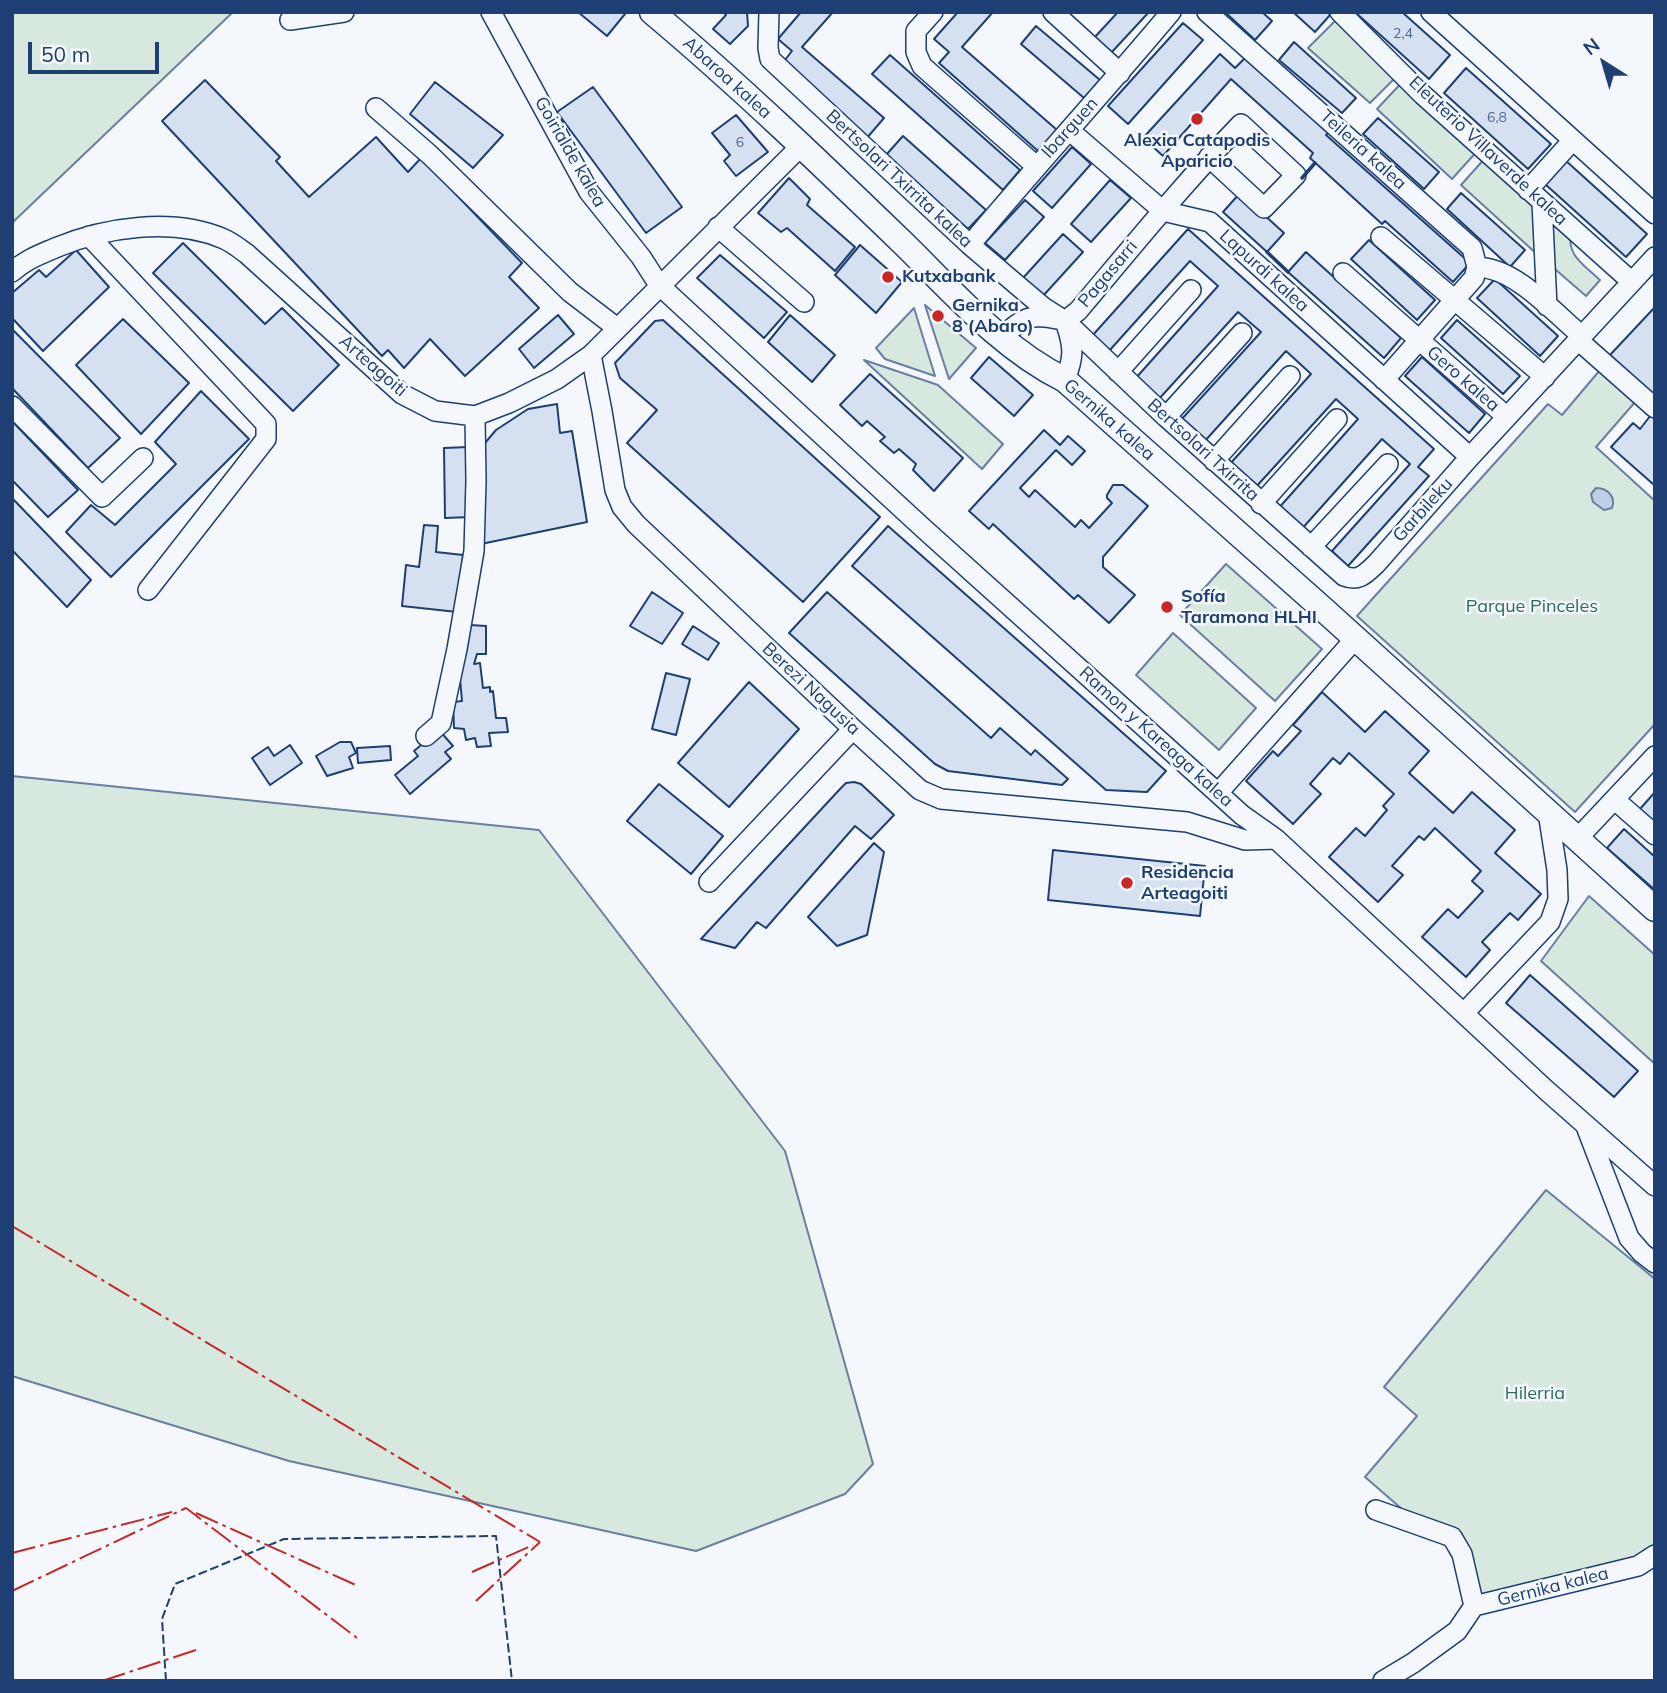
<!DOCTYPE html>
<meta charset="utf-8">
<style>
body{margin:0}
#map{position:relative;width:1667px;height:1693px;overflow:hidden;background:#f4f7fb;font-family:Mulish,sans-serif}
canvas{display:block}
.frame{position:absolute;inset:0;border:14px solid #1d3f73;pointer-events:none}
.north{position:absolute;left:1569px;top:28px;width:70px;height:70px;-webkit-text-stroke:5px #f4f7fb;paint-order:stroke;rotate:323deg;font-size:19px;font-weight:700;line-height:28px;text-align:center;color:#1d3f73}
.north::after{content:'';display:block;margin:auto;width:24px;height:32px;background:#1d3f73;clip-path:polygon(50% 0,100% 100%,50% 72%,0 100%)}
.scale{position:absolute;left:28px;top:42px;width:131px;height:32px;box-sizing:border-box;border:4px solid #1d3f73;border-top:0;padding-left:9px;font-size:21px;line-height:24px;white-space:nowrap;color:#1d3f73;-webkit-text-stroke:5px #f4f7fb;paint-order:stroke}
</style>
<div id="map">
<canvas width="1667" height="1693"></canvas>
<div class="frame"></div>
<div class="north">N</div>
<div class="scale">50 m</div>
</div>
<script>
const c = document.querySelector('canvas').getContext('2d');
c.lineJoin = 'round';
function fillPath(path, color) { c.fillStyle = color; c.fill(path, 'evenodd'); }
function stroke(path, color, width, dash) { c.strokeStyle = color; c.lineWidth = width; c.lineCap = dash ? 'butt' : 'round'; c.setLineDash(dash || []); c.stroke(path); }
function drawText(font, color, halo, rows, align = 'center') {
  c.font = font + ' Mulish,sans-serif'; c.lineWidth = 5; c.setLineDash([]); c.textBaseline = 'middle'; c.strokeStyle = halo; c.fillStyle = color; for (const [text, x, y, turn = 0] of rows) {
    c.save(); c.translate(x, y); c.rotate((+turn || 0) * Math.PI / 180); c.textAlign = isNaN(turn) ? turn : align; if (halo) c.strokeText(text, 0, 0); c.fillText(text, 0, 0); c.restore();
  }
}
const green = new Path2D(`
 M12,12H233L12,223Z
 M1338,18L1400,73L1370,103L1308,48Z
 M1406,78L1480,148L1452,179L1377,109Z
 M1487,156L1537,199L1539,256L1461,185Z
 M1545,206L1571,229C1566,256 1582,263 1600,280L1586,296L1548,263Z
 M925,305L976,348L949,379Z
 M914,308L935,376L885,359L876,348Z
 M864,360L938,385L1003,444L982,469Z
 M1600,370L1636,401L1596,447L1655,501V724L1575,812L1357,616L1548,404L1562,415Z
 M1226,564L1322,649L1275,701L1180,615Z
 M1173,633L1256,708L1219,750L1136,675Z
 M12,776L539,830L785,1151L873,1464L845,1494L696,1551L289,1461L12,1376Z
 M1589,896L1655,955V1064L1541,961Z
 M1546,1190L1655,1279V1544L1626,1564L1477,1602L1462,1534L1410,1516L1365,1477L1417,1416L1384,1387Z`);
const water = new Path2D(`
 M1596,488C1608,488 1616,497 1612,508L1604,510L1593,502L1591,494Z`);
const building = new Path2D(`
 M578,12H623L625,14L607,36Z
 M723,12H747L748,26L730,44L713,29L726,15Z
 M801,12H833L802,47L884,118L866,139L781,65L792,51L778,39Z
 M958,12H993L962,47L1057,130L1038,151L939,63L949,52L934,39Z
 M1118,12H1149L1111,53L1094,38Z
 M1225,12H1262L1272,21L1255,40Z
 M1293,12H1328L1330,15L1315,32Z
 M1355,12H1402L1450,55L1429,79Z
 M1183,23L1203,40L1128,124L1108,106Z
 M1036,26L1100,80L1084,98L1021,44Z
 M1294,42L1356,98L1342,113L1279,60Z
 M1220,54L1235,68L1246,57L1330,131L1326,135L1470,263L1453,282L1385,221L1382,224L1310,158L1313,153L1231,79L1163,156L1143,138Z
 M890,55L1020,170L1003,190L872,74Z
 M1466,68L1551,144L1528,169L1444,93Z
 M205,80L280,157L276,161L309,197L376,137L408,172L421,158L522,263L509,277L539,308L465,376L430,339L404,368L388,350L382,356L162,121Z
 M435,82L503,135L473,168L410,114Z
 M593,87L682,207L646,233L557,112Z
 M736,115L768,152L736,176L724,161L730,155L712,133Z
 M1378,118L1439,172L1424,189L1363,134Z
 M903,136L986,210L968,229L886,155Z
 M1072,147L1091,164L1052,208L1033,191Z
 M1565,160L1647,234L1626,257L1545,184Z
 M789,178L810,199L807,205L855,247L835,271L787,228L781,232L758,213Z
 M1110,180L1131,198L1091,242L1071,224Z
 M1240,193L1284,233L1267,252L1223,212Z
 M1461,193L1525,250L1510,267L1447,209Z
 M1025,200L1044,217L1005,260L985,243Z
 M1188,229L1434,449L1418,467L1429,476L1348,566L1332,551L1410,464L1382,439L1300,531L1277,510L1358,419L1336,399L1255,488L1229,465L1311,374L1286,351L1204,442L1180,421L1261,332L1238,312L1158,400L1135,379L1218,286L1190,261L1109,351L1092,336Z
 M1063,234L1083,252L1043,296L1023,278Z
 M1369,240L1435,300L1417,320L1351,259Z
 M183,243L265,324L282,308L339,365L293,411L153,273Z
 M860,245L902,282L876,313L835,275Z
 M76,250L109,287L43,351L12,318V293L39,270L46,277Z
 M1306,252L1401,338L1384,358L1288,272Z
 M720,255L787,312L764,338L697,278Z
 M1495,279L1558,336L1540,356L1477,298Z
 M1655,307V394L1653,395L1610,355Z
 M558,315L574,334L534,368L519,349Z
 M790,315L835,355L812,382L768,342Z
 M123,319L189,383L141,434L76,365Z
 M663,320L880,517L803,602L627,443L657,410L620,378L615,363L655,321Z
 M1457,320L1520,376L1503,394L1441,338Z
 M12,329L120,438L88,468L12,388Z
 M989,357L1033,395L1014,416L971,378Z
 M1422,357L1485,414L1469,433L1405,376Z
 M870,374L963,458L934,491L913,470L916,464L899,449L894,453L880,441L885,437L867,421L862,426L840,405Z
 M201,391L249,439L111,577L66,532L91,505L115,525L176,464L155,442Z
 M557,404L560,433L572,431L587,522L481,544L485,443L496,430L528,409Z
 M1651,415L1655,419V482L1653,484L1611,447L1633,423L1640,429Z
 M12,421L78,490L48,517L12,480Z
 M1044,430L1060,445L1068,436L1085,451L1072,465L1056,450L1020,488L1029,497L1035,490L1075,527L1081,520L1089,528L1112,503L1107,498V495L1113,485H1123L1148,506L1103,557V567L1135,595L1109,623L1078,595L1074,599L993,524L989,529L969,511Z
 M468,447L470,517L445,518L444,448Z
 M12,498L91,580L67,607L12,550Z
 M424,525L438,526L436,552L463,555L457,612L402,606L406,565L419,567Z
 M888,526L1166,771L1147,792L1106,790L852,566Z
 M652,592L683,613L662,644L630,626Z
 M827,592L991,738L1000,728L1031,755L1035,750L1068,779L1062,785L948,771L935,764L789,633Z
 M470,625L486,626V654H477L474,664L480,663L483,688L490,687V692L493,691L496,718H506L508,732L489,733L491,746L477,747L475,738L466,740L464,729L454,728L453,702L462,701L459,667Z
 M693,626L719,643L708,660L682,644Z
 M666,673L690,679L676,735L652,729Z
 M749,682L799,729L729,807L678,763Z
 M1322,692L1365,732L1385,711L1429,751L1409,773L1453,813L1472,792L1515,830L1495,853L1541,894L1518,920L1510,913L1482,942L1490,950L1466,977L1422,937L1448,909L1458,918L1483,891L1472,881L1481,871L1435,828L1424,840L1419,836L1392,866L1403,875L1378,902L1329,857L1356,828L1365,836L1387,810L1383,806L1394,794L1349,753L1340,764L1333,758L1310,784L1321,794L1293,824L1246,781L1273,751L1278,756L1301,731L1293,725Z
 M439,730L453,746L445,752L451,759L410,794L395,775L418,756L414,751Z
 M340,742H351L356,753L349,757L353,768L327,776L316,756Z
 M290,745L302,763L270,785L252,758L268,747L274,756Z
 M390,746L391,760L358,763L357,748Z
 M854,782L861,784L894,815L871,839L855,826L766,928L757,922L735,948L701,939L840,789L846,783Z
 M659,784L723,836L691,874L627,821Z
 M1655,792V823L1640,809Z
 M1624,829L1655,857V890L1607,848Z
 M874,843L884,852L867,935L837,946L808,917Z
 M1053,850L1205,866L1200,916L1048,900Z
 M1530,975L1638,1071L1614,1097L1506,1003Z`);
const minor = new Path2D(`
 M491,12L589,192L641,257L659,285L923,528L1221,796L1242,815L1276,839L1546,1090L1655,1186
 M769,12L768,48L770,59L970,245L1043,307L1065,321L1166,417L1344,576C1359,582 1365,574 1376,564L1470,457L1655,257
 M933,12L916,31V52L922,66L1036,166
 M1053,12L1120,73
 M1207,12L1472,248L1477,267L1474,278L1384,380
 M1340,12L1423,95L1632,282
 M1431,12L1655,214
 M290,20L344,12
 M376,108L430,155L570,292L617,328
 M1069,130L1163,211L1210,222L1470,457
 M1528,190L1573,140
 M1542,203L1547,306
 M718,227L804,302
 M89,236L266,424V439L148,590
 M1381,237L1545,377
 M970,245C1036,166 1105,91 1171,12
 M1477,267C1516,268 1553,312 1582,336
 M12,272C25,260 39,255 55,248C105,227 173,217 224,239C233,243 240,249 247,254L402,394L435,411L475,416L509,403L557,379L591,355L801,146
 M1343,273L1507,417
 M1065,321L1078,311C1132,247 1184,183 1241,124L1296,175L1264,208L1209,157
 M1002,337C1022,319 1029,313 1057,319
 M1578,340L1655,408
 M591,355L602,411L615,490L622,507L636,524L853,729L920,790L941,799L1187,822L1245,840L1276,839
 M1118,372L1191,290
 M1065,380C1074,357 1074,348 1066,324
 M12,406L102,497L143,458
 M1166,417L1242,333
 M1214,461L1290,376
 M1261,504L1337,419
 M1311,547L1388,464
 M426,736L441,723L457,649L474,551L476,481L475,416
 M1218,793L1355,639
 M1615,800L1655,835
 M1577,839L1655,756
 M709,882L853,729
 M1464,1013L1550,922L1558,899L1557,870L1548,812
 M1587,1129L1629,1238L1642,1253L1655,1263
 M1376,1510L1452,1537L1462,1554L1474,1606L1638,1566L1655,1555
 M1383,1681L1413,1663L1457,1631L1474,1606`);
const major = new Path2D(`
 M652,12C739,85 821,164 903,243C953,292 1001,348 1065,380L1323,609L1655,909`);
const fence = new Path2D(`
 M166,1681L162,1619L175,1584L284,1539L496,1536L512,1681`);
const wall = new Path2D(`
 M1302,178L1315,163
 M1267,252L1288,272`);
const power = new Path2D(`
 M12,1226L540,1542
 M196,1513L358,1586
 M12,1553L172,1512
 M472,1572L533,1545
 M12,1591L186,1508L361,1641
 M476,1601L540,1542
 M102,1681L199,1649`);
const markers = [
 [1197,119,7,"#c62828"],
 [888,277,7,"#c62828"],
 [938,316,7,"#c62828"],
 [1167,607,7,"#c62828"],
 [1127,883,7,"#c62828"]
];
const numberNames = [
 ["2,4",1403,34],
 ["6,8",1497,118],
 ["6",740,143]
];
const streetNames = [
 ["Abaroa kalea",727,78,42],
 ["Ibarguen",1070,128,-48],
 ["Teileria kalea",1363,150,42],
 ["Eleuterio Villaverde kalea",1488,151,43],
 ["Goirialde kalea",570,152,60],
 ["Bertsolari Txirrita kalea",899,179,43],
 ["Lapurdi kalea",1264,271,42],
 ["Pagasarri",1108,274,-50],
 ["Arteagoiti",373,366,41],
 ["Gero kalea",1463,379,41],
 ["Gernika kalea",1109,420,41],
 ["Bertsolari Txirrita",1203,450,42],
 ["Garbileku",1423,510,-48],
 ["Berezi Nagusia",811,689,43],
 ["Ramon y Kareaga kalea",1156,737,42],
 ["Gernika kalea",1553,1587,-14]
];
const poiNames = [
 ["Alexia Catapodis",1197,141,"center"],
 ["Aparicio",1197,162,"center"],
 ["Kutxabank",902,277],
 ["Gernika",952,306],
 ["8 (Abaro)",952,327],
 ["Sofía",1181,597],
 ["Taramona HLHI",1181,618],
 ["Residencia",1141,873],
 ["Arteagoiti",1141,894]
];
const parkNames = [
 ["Parque Pinceles",1532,607],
 ["Hilerria",1535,1394]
];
fillPath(green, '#d7e8df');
stroke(green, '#687fa3', 2);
fillPath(water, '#bed0e5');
stroke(water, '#687fa3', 2);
fillPath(building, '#d5e0f0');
stroke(building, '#1d3f73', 2);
stroke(minor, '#1d3f73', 22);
stroke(major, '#1d3f73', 27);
stroke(minor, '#f4f7fb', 19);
stroke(major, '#f4f7fb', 24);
stroke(fence, '#1d3f73', 2, [9, 3.5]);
stroke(wall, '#1d3f73', 3.5);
stroke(power, '#c62828', 2, [24, 5, 3.5, 5]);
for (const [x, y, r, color] of markers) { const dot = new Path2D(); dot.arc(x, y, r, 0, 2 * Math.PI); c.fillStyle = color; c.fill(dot); stroke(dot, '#f4f7fb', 2.5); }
drawText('14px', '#4b6792', null, numberNames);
drawText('18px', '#1d3f73', '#f4f7fb', streetNames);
drawText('bold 18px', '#1d3f73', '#f4f7fb', poiNames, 'left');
drawText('18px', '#2c6c60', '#f4f7fb', parkNames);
</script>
